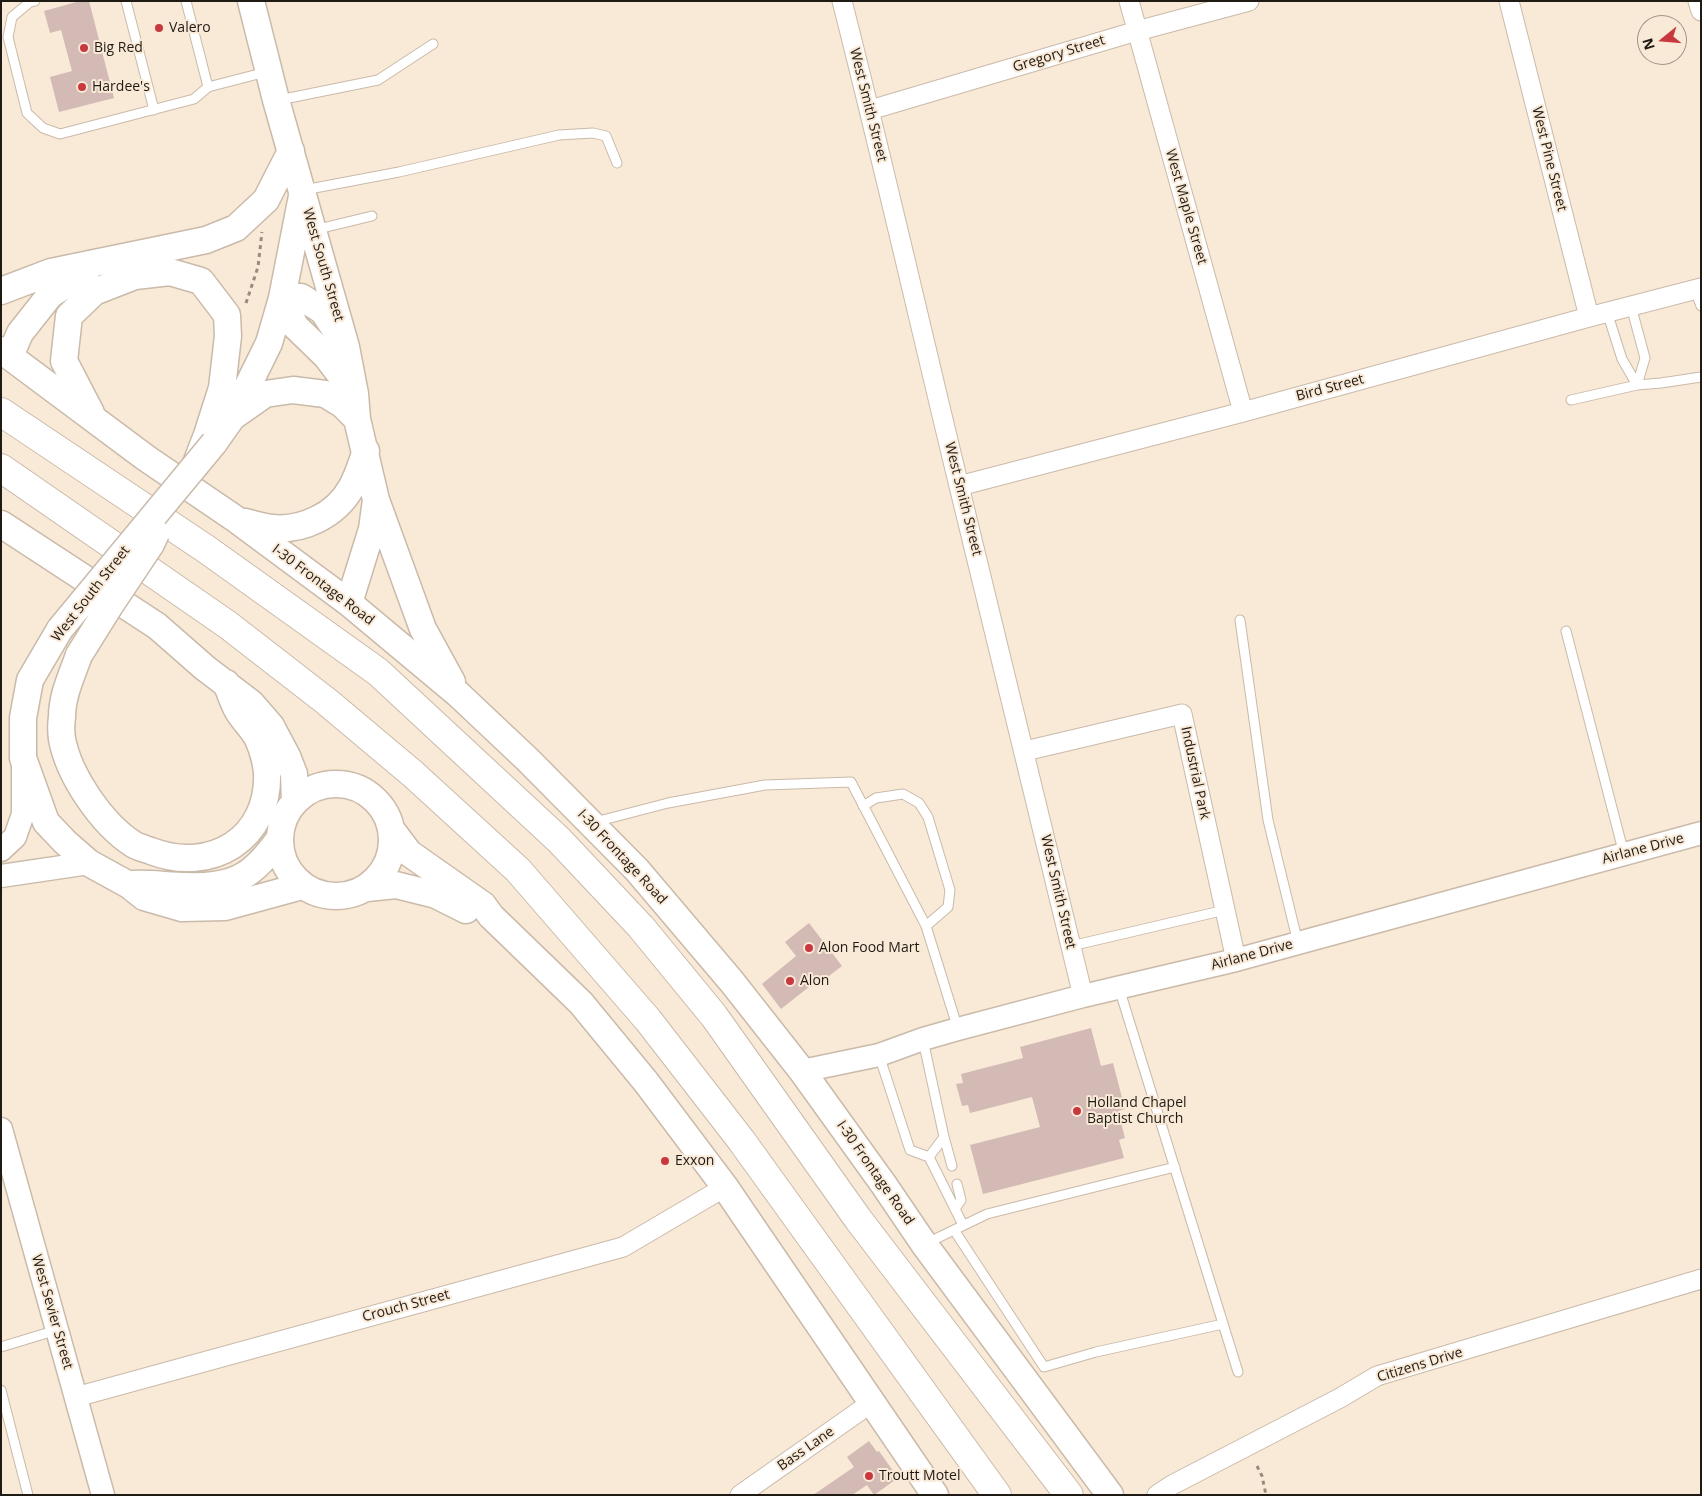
<!DOCTYPE html>
<style>
body{margin:0}
#map{position:relative;width:1702px;height:1496px;overflow:hidden;background:#f9e9d7;font-family:"Open Sans",sans-serif}
canvas{display:block}
.frame{position:absolute;inset:0;border:2px solid #201a14;pointer-events:none}
.north{position:absolute;left:1637px;top:15px;width:50px;height:50px;box-sizing:border-box;background:#f9e9d7;border:1px solid #a29689;border-radius:50%;rotate:253deg;font-size:14px;font-weight:700;line-height:20px;text-align:center;color:#201a14}
.north::after{content:'';display:block;margin:auto;width:18px;height:22px;background:#c8383f;clip-path:polygon(50% 0,100% 100%,50% 72%,0 100%)}
</style>
<div id="map">
<canvas width="1702" height="1496"></canvas>
<div class="frame"></div>
<div class="north">N</div>
</div>
<script>
const c = document.querySelector('canvas').getContext('2d');
c.lineJoin = 'round';
function fillPath(path, color) { c.fillStyle = color; c.fill(path, 'evenodd'); }
function stroke(path, color, width, dash) { c.strokeStyle = color; c.lineWidth = width; c.lineCap = dash ? 'butt' : 'round'; c.setLineDash(dash || []); c.stroke(path); }
function drawText(font, color, halo, rows, align = 'center') {
  c.font = font + ' "Open Sans",sans-serif'; c.lineWidth = 4; c.setLineDash([]); c.textBaseline = 'middle'; c.strokeStyle = halo; c.fillStyle = color; for (const [text, x, y, turn = 0] of rows) {
    c.save(); c.translate(x, y); c.rotate((+turn || 0) * Math.PI / 180); c.textAlign = isNaN(turn) ? turn : align; if (halo) c.strokeText(text, 0, 0); c.fillText(text, 0, 0); c.restore();
  }
}
const building = new Path2D(`
 M80,1H89L114,98L59,112L50,77L72,71L61,30L50,33L44,11Z
 M809,923L842,966L821,982L819,979L781,1009L762,984L796,956L785,942Z
 M1091,1028L1101,1066L1113,1063L1125,1109L1118,1111L1125,1138L1119,1140L1124,1158L983,1194L970,1145L1040,1127L1032,1097L970,1113L968,1105L962,1106L956,1084L963,1083L961,1074L1023,1058L1020,1047Z
 M869,1441L877,1452L879,1451L898,1478L874,1495L867,1485L852,1495H813L854,1467L847,1457Z`);
const path = new Path2D(`
 M246,303L258,267L262,232
 M1257,1466L1262,1476L1266,1495`);
const service = new Path2D(`
 M35,1L30,2L12,17L8,37L27,113L43,128L60,134L194,99L208,87L266,72
 M126,1L154,110
 M186,1L208,87
 M279,100L378,80L433,44
 M304,190L399,172L559,135L593,133L606,136L617,163
 M314,230L372,216
 M1695,290L1701,306
 M1607,312L1622,359L1637,385L1645,358L1631,306
 M1571,400L1637,385L1661,383L1701,377
 M1240,620L1268,820L1298,943
 M1566,631L1624,854
 M863,806L876,798L903,794L919,803L928,817L950,890L948,907L926,926
 M595,822L668,803L765,785L851,782L926,926L958,1029
 M1071,946L1225,910
 M1119,988L1238,1372
 M923,1040L944,1137L929,1157
 M879,1055L910,1150L929,1157L963,1225
 M944,1137L952,1166
 M955,1209L961,1200L957,1184
 M954,1230L1044,1367L1096,1352L1223,1324
 M927,1243L987,1214L1175,1167
 M1,1347L57,1330
 M1,1390L28,1495`);
const minor = new Path2D(`
 M842,1C883,162 920,325 959,486C1001,656 1043,826 1083,996
 M1129,1L1243,412
 M1509,1L1589,317
 M1698,1L1701,11
 M870,110L1137,31L1249,1
 M959,486L1243,412L1589,317L1701,288
 M1025,751L1182,714L1236,960
 M76,1397L623,1247L725,1187
 M740,1495L871,1403
 M1157,1495L1172,1485L1340,1398L1377,1376L1701,1279`);
const tertiary = new Path2D(`
 M1,850L15,837L23,814V766
 M1,876L89,863
 M802,1071L879,1055L923,1039L958,1029L1083,996L1236,960L1701,833
 M1,1129L103,1495`);
const secondary = new Path2D(`
 M251,1L276,100L346,347L355,394L357,419L376,500L423,629L452,682
 M1,291L51,272L206,240L236,228L266,200L291,151
 M338,334L323,311L301,297L282,298L295,326L326,356L351,389
 M1,350L146,458L237,520L349,603L458,694L528,760L637,870L732,982L802,1071L884,1185L924,1244L1110,1495
 M10,356L20,333L50,295L79,276L88,268
 M91,413L64,361L69,316L94,292L135,276L170,272L201,281L227,315L228,336L222,388L207,435L195,466
 M235,415L265,394L293,390L325,394L343,405L357,419
 M214,443L233,416L269,343L282,298L302,196
 M245,522C254,524 263,527 272,528C303,531 336,515 351,488C358,476 361,464 366,451
 M1,524L157,626L205,668L251,703L271,726L287,756L294,774L295,801
 M349,603L372,529L376,500
 M60,629L30,680L23,718V758L46,822L65,842L89,863L129,885L144,897L182,908L225,907L302,886
 M79,655C72,675 62,695 62,717C61,724 61,732 62,739C69,776 102,824 133,844C138,847 145,849 151,851C211,874 270,839 267,772C266,763 262,748 258,739C253,729 244,721 238,711C233,703 230,692 226,683
 M280 840a56 56 0 1 1 112 0a56 56 0 1 1-112 0Z
 M391,829L409,853L483,905L491,916L581,1003L646,1082L725,1187L935,1495
 M133,884C151,883 169,886 187,886C204,887 226,885 241,877C257,869 270,852 280,838
 M367,888L396,885L436,895L466,910`);
const motorway = new Path2D(`
 M1,412L206,549L378,672L559,840L641,927L714,1016L858,1219L1069,1495
 M1,468L228,625L326,701L413,774L518,870L648,1020L741,1140L997,1495`);
const secondaryBridge = new Path2D(`
 M60,629L214,443
 M79,655L109,607L151,544L156,533`);
const markers = [
 [159,28,5,"#c8383f"],
 [84,48,5,"#c8383f"],
 [82,87,5,"#c8383f"],
 [809,948,5,"#c8383f"],
 [790,981,5,"#c8383f"],
 [1077,1111,5,"#c8383f"],
 [665,1161,5,"#c8383f"],
 [869,1476,5,"#c8383f"]
];
const poiNames = [
 ["Valero",169,28],
 ["Big Red",94,48],
 ["Hardee's",92,87],
 ["Alon Food Mart",819,948],
 ["Alon",800,981],
 ["Holland Chapel",1087,1103],
 ["Baptist Church",1087,1119],
 ["Exxon",675,1161],
 ["Troutt Motel",879,1476]
];
const streetNames = [
 ["Gregory Street",1059,54,-17],
 ["West Smith Street",868,105,76],
 ["West Pine Street",1549,159,76],
 ["West Maple Street",1186,207,74],
 ["West South Street",323,265,74],
 ["Bird Street",1330,388,-15],
 ["West Smith Street",963,499,76],
 ["I-30 Frontage Road",323,585,37],
 ["West South Street",91,594,-52],
 ["Industrial Park",1195,773,78],
 ["Airlane Drive",1643,849,-15],
 ["I-30 Frontage Road",622,857,47],
 ["West Smith Street",1058,892,77],
 ["Airlane Drive",1252,955,-15],
 ["I-30 Frontage Road",875,1173,55],
 ["Crouch Street",406,1306,-15],
 ["West Sevier Street",52,1312,74],
 ["Citizens Drive",1420,1365,-17],
 ["Bass Lane",806,1449,-35]
];
fillPath(building, '#d3bab5');
stroke(service, '#cabaa9', 11);
stroke(minor, '#cabaa9', 21);
stroke(tertiary, '#cabaa9', 25);
stroke(secondary, '#cabaa9', 29);
stroke(motorway, '#cabaa9', 30);
stroke(path, '#988c80', 3, [4, 4]);
stroke(service, '#fff', 9);
stroke(minor, '#fff', 19);
stroke(tertiary, '#fff', 22);
stroke(secondary, '#fff', 26);
stroke(motorway, '#fff', 28);
stroke(secondaryBridge, '#cabaa9', 29, []);
stroke(secondaryBridge, '#fff', 26);
for (const [x, y, r, color] of markers) { const dot = new Path2D(); dot.arc(x, y, r, 0, 2 * Math.PI); c.fillStyle = color; c.fill(dot); stroke(dot, '#f9e9d7', 2); }
drawText('14px', '#201a14', '#f9e9d7', poiNames, 'left');
drawText('14px', '#201a14', '#f9e9d7', streetNames);
</script>
